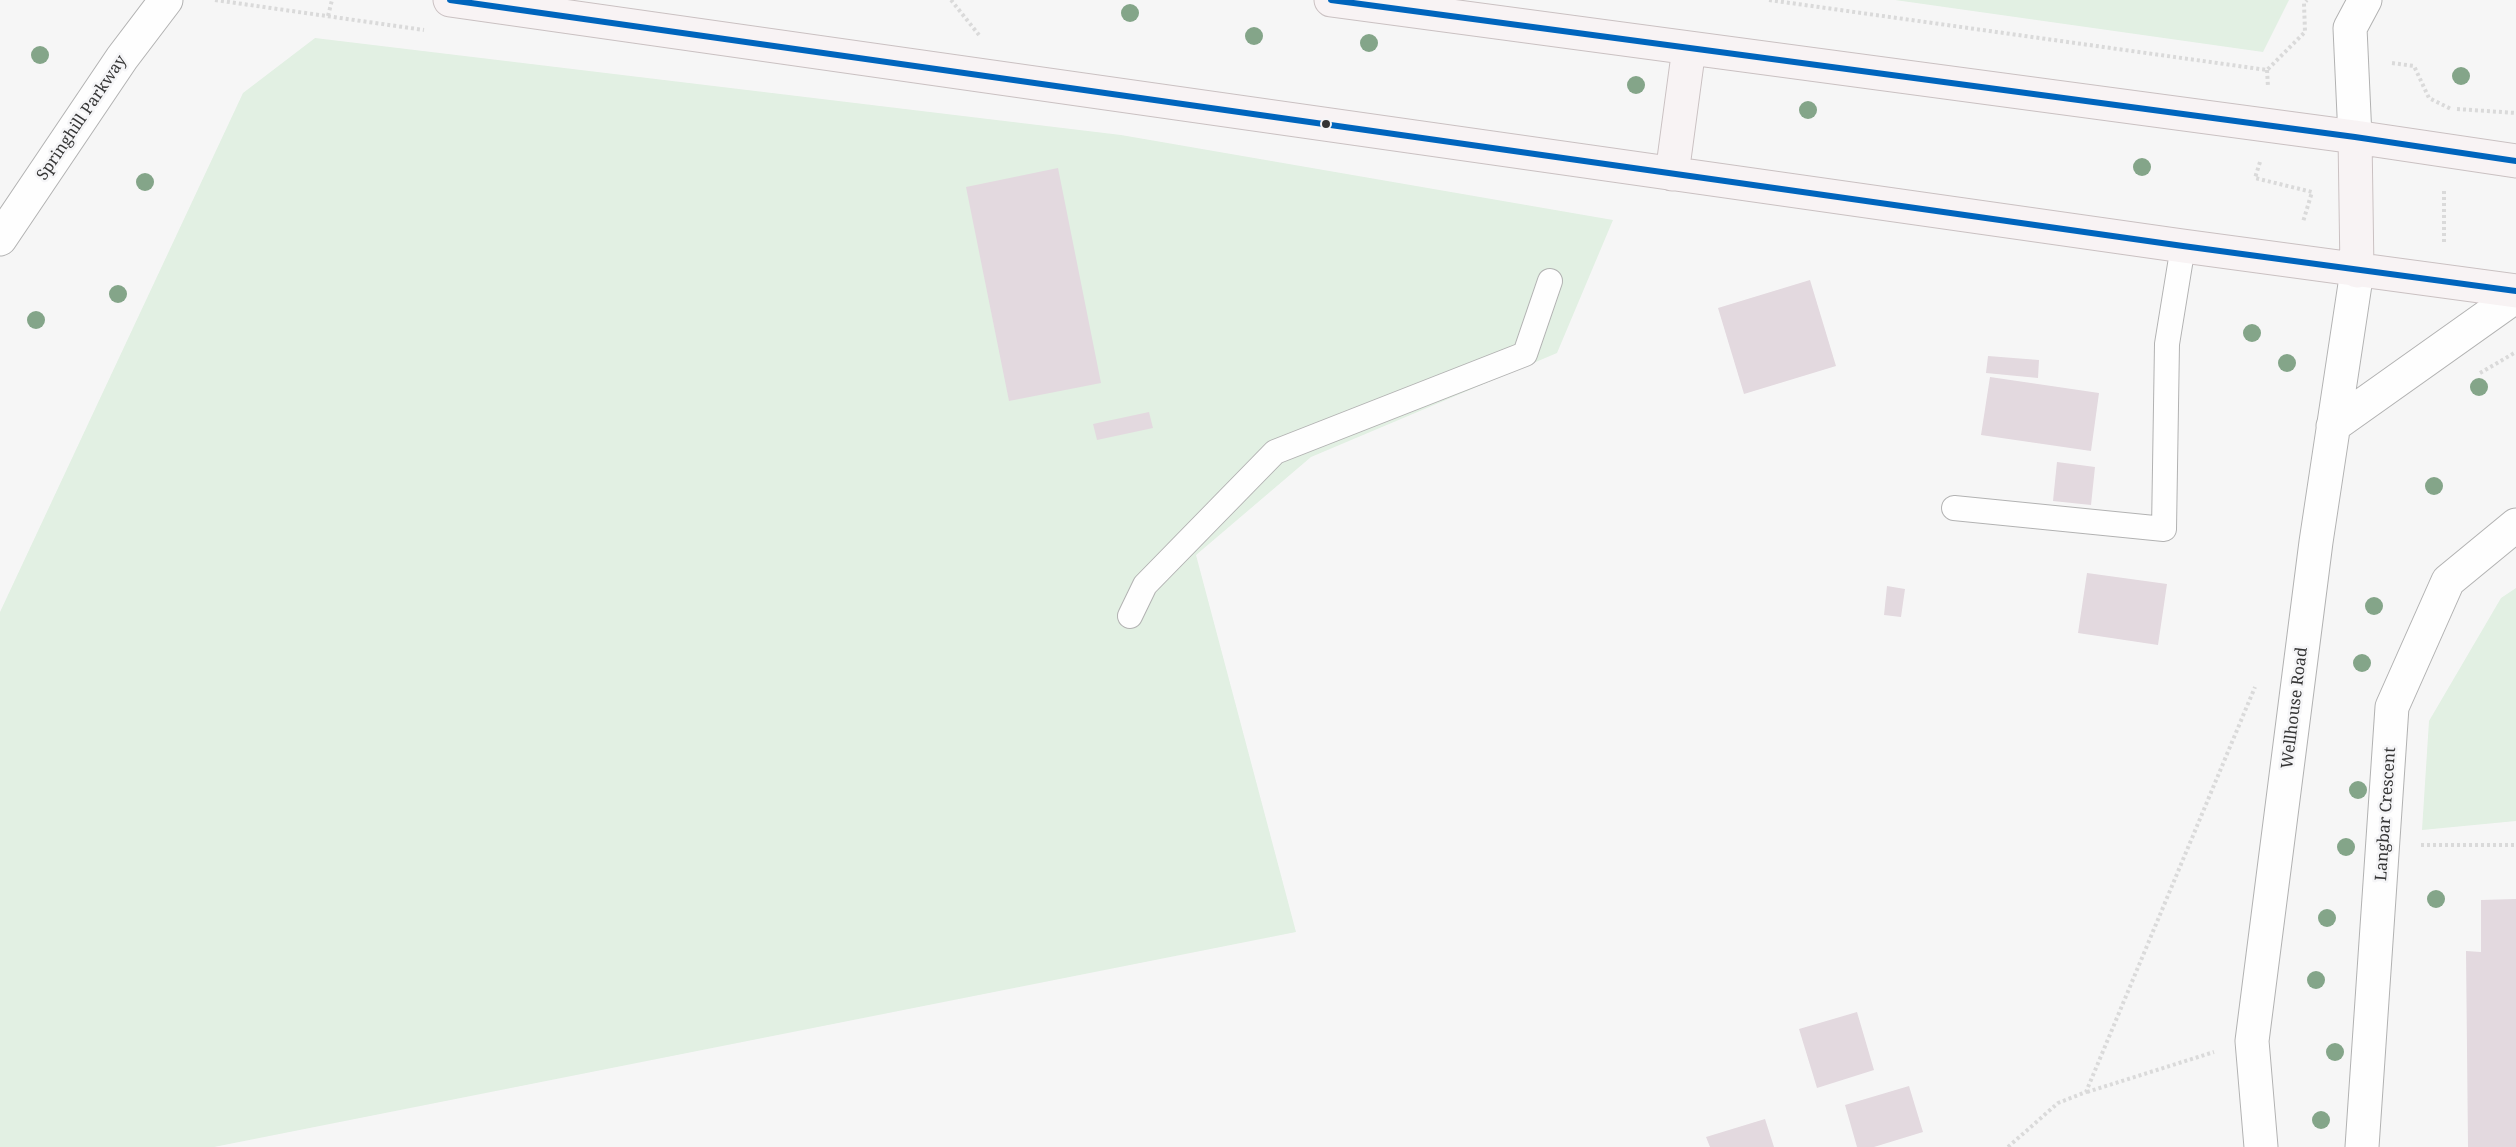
<!DOCTYPE html>
<style>
body{margin:0}
canvas{display:block;background:#f6f6f6}
</style>
<canvas width="2516" height="1147"></canvas>
<script>
const c = document.querySelector('canvas').getContext('2d');
c.lineJoin = 'round';
function fillPath(path, color) { c.fillStyle = color; c.fill(path, 'evenodd'); }
function stroke(path, color, width, dash) { c.strokeStyle = color; c.lineWidth = width; c.lineCap = dash ? 'butt' : 'round'; c.setLineDash(dash || []); c.stroke(path); }
function drawText(font, color, halo, rows, align = 'center') {
  c.font = font + ' "Noto Serif",serif'; c.lineWidth = 5; c.setLineDash([]); c.textBaseline = 'middle'; c.strokeStyle = halo; c.fillStyle = color; for (const [text, x, y, turn = 0] of rows) {
    c.save(); c.translate(x, y); c.rotate((+turn || 0) * Math.PI / 180); c.textAlign = isNaN(turn) ? turn : align; if (halo) c.strokeText(text, 0, 0); c.fillText(text, 0, 0); c.restore();
  }
}
const green = new Path2D(`
 M1895,0H2289L2263,52Z
 M315,38L1121,135L1613,220L1557,353L1311,457L1196,555L1296,932L214,1147H0V612L243,93Z
 M2516,588V821L2422,830L2429,721L2501,598Z`);
const building = new Path2D(`
 M1058,168L1101,383L1009,401L966,187Z
 M1810,280L1836,366L1744,394L1718,308Z
 M1988,356L2039,360L2038,378L1986,373Z
 M1990,377L2099,393L2091,451L1981,435Z
 M1149,412L1153,428L1097,440L1093,424Z
 M2057,462L2095,467L2091,505L2053,501Z
 M2087,573L2167,584L2158,645L2078,633Z
 M1887,586L1905,589L1901,617L1884,615Z
 M2516,899V1147H2468L2466,951L2481,952V900Z
 M1857,1012L1874,1070L1817,1088L1799,1029Z
 M1909,1086L1923,1132L1874,1147H1857L1845,1105Z
 M1765,1119L1774,1147H1710L1706,1137Z`);
const path = new Path2D(`
 M215,0L424,30
 M951,0L979,35
 M1769,0L2267,70L2305,32L2304,3L2307,0
 M328,16L332,0
 M2392,63L2414,66L2429,98L2451,109
 M2267,70L2268,87
 M2457,109L2516,113
 M2260,162L2255,178L2312,192L2303,222
 M2444,242V190
 M2480,373L2516,352
 M2421,845H2516
 M2087,1092L2214,1052
 M2008,1147L2058,1103L2086,1092L2255,687`);
const service = new Path2D(`
 M1954,508L2164,529L2167,344L2183,246
 M1130,616L1145,585L1275,452L1525,354L1550,281`);
const minor = new Path2D(`
 M2362,1147L2392,707L2448,581L2516,525`);
const tertiary = new Path2D(`
 M2355,137L2350,28L2365,0
 M0,239L122,58L166,0
 M2333,426L2516,296
 M2261,1147L2252,1041L2316,542L2357,271`);
const primary = new Path2D(`
 M450,0L2183,246L2516,291
 M1331,0L2355,137L2516,161
 M2355,137L2357,271
 M1672,174L1689,48`);
const bus1 = new Path2D(`
 M450,0L2183,246L2516,291
 M1331,0L2355,137L2516,161`);
const trees = [
 [1130,13],
 [1254,36],
 [1369,43],
 [40,55],
 [2461,76],
 [1636,85],
 [1808,110],
 [2142,167],
 [145,182],
 [118,294],
 [36,320],
 [2252,333],
 [2287,363],
 [2479,387],
 [2434,486],
 [2374,606],
 [2362,663],
 [2358,790],
 [2346,847],
 [2436,899],
 [2327,918],
 [2316,980],
 [2335,1052],
 [2321,1120]
];
const markers = [
 [1326,124,5,"#353535"]
];
const streetNames = [
 ["Springhill Parkway",82,118,-56],
 ["Wellhouse Road",2295,708,-83],
 ["Langbar Crescent",2386,814,-86]
];
fillPath(green, '#e2f0e3');
fillPath(building, '#e3d9df');
stroke(service, '#b2b2b2', 26);
stroke(minor, '#b2b2b2', 35);
stroke(tertiary, '#b2b2b2', 35);
stroke(primary, '#cac1c2', 35);
stroke(path, '#dadada', 4, [3, 3]);
stroke(service, '#fefefe', 24);
stroke(minor, '#fefefe', 33);
stroke(tertiary, '#fefefe', 33);
stroke(primary, '#f8f3f4', 33);
stroke(bus1, '#0065bd', 6);
c.fillStyle = '#84a589';
for (const [x, y] of trees) { c.beginPath(); c.arc(x, y, 9, 0, 2 * Math.PI); c.fill(); }
for (const [x, y, r, color] of markers) { const dot = new Path2D(); dot.arc(x, y, r, 0, 2 * Math.PI); c.fillStyle = color; c.fill(dot); stroke(dot, '#f5f5f7', 2); }
drawText('16px', '#353535', '#f5f5f7', streetNames);
</script>
